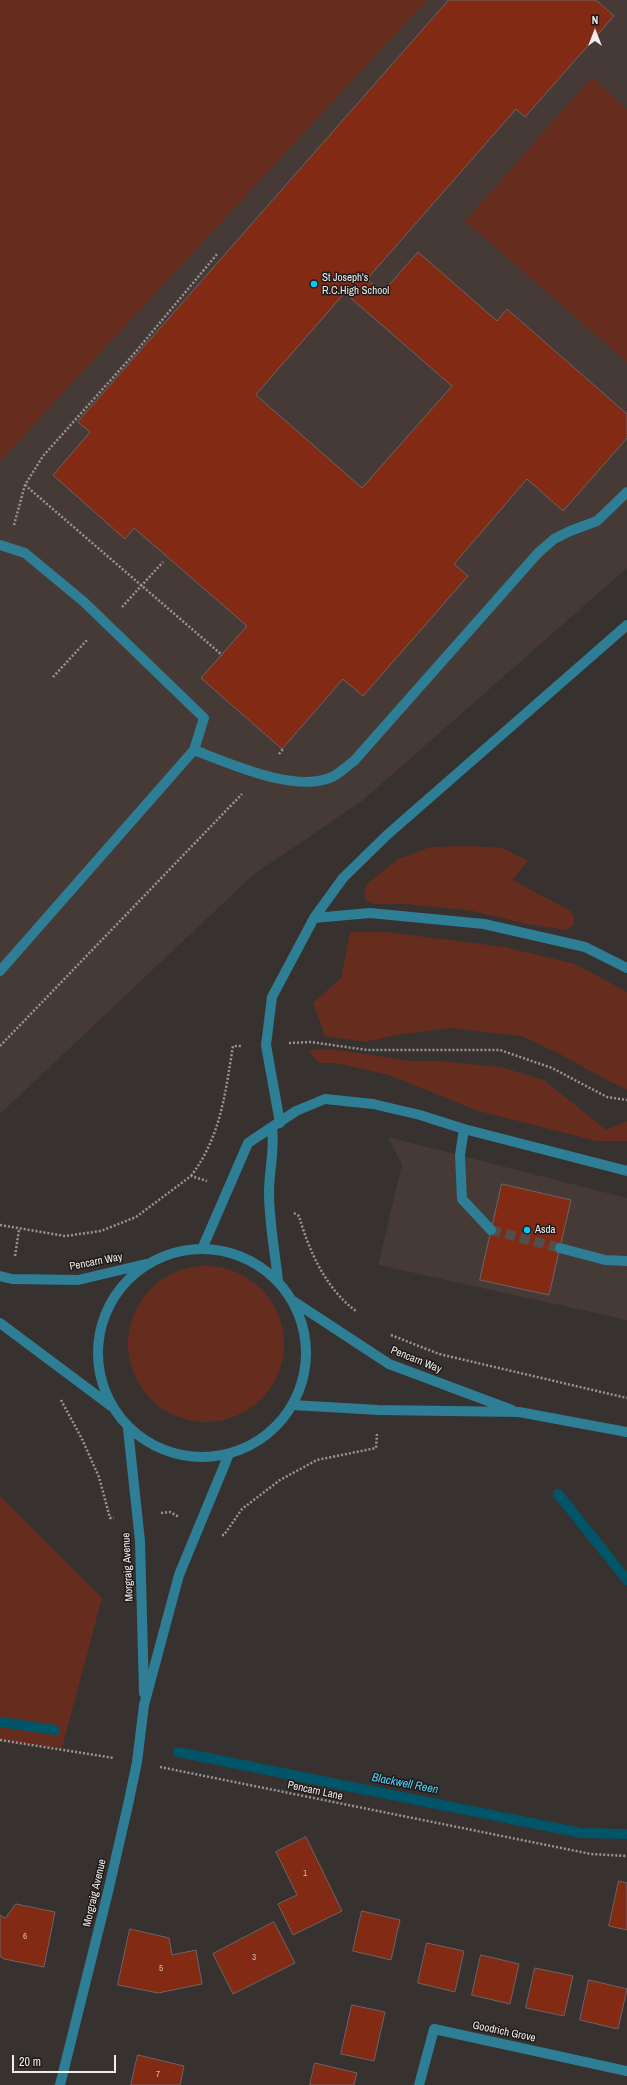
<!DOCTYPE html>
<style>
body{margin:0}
#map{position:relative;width:627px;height:2085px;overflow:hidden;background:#373130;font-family:"Archivo Narrow",sans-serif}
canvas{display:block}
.north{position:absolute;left:575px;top:12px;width:40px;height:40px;-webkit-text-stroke:3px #1d1a19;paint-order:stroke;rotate:0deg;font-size:11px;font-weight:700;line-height:16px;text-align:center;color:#f0eceb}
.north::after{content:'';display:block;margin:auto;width:14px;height:18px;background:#f0eceb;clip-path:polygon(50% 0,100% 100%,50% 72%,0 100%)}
.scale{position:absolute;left:12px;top:2055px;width:104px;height:18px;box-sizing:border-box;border:2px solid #f0eceb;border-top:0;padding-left:5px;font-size:12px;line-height:14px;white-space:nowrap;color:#f0eceb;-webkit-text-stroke:3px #1d1a19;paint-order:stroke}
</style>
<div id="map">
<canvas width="627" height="2085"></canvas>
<div class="north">N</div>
<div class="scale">20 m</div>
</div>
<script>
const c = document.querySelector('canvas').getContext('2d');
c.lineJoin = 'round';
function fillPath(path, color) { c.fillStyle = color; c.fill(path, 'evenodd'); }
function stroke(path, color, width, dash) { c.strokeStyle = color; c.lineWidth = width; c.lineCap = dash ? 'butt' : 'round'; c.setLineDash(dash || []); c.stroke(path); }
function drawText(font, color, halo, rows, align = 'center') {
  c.font = font + ' "Archivo Narrow",sans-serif'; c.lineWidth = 3; c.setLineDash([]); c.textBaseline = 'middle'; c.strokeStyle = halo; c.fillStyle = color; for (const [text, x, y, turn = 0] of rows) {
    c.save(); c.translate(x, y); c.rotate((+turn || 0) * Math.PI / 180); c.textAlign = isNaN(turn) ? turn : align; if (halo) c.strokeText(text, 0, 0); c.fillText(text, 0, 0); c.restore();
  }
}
const built = new Path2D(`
 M0,0H627V568L362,801L253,875L0,1114Z
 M388,1137L627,1198V1320L378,1265L402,1165Z`);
const green = new Path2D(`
 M0,0H427L0,461Z
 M592,77L627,109V362L465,221Z
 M469,846L503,848L528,861L512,880L571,911L575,923L567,930L527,924L473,911L406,904H373L365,899V889L367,884L398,859L431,847Z
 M350,932H385L505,947L575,964L627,992V1089L610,1082L558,1053L521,1036L451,1028L396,1035L365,1042L325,1036L313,1003L341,978Z
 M330,1049L412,1061H438L501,1067L544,1080L606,1130L627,1121V1141H597L478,1111L389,1075L336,1063H319L308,1050Z
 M128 1344a78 78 0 1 1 156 0a78 78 0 1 1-156 0Z
 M0,1496L102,1598L62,1748L0,1740Z`);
const stream = new Path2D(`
 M558,1494L627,1580
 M0,1722L55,1730
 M178,1752L581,1833L627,1834`);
const building = new Path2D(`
 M449,0H596L614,16L525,117L516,109L367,279L382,293L418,252L497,321L507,309L627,414V438L563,511L527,479L454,564L468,576L363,696L343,679L282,749L201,678L247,626L134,528L125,539L53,475L90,432L78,422ZM345,293L452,386L362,488L256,395Z
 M502,1184L571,1200L549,1295L480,1280Z
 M306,1837L342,1911L293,1935L278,1904L297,1895L276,1852Z
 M619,1881L627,1883V1930L609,1926Z
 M16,1904L55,1912L44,1967L4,1959L0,1956V1915L5,1918Z
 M362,1911L400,1920L391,1960L353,1951Z
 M274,1922L295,1963L233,1994L213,1954Z
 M130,1929L169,1938L172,1955L196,1950L202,1984L158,1993L118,1985Z
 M427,1943L464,1951L455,1992L418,1983Z
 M481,1955L519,1964L510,2004L472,1995Z
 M535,1968L573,1976L564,2016L526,2008Z
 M589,1980L627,1989L618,2029L580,2020Z
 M352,2005L385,2012L374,2061L341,2054Z
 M138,2055L184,2066L180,2085H131Z
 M315,2063L357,2073L354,2085H310Z`);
const minorTunnel = new Path2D(`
 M491,1230L560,1248`);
const path = new Path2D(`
 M25,485L222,655
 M14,525L25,485L43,456L133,355L218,253
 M122,607L163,562
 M53,677L88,639
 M279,754L283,749
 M289,1043L311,1042L367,1050H500L552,1068L607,1097L627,1100
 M0,1046L242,794
 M191,1176C221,1136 225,1094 233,1046H242
 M294,1213L299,1216C309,1251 326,1289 356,1311
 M0,1225L65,1236L101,1231L136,1217L191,1176L207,1181
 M15,1256L19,1230
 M391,1335L439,1354L627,1398
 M61,1400L82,1439L99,1477L110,1518H114
 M161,1513L170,1512L179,1517
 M222,1535H224L242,1509L280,1480L317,1460L376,1448L377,1434
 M0,1740L114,1758
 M160,1767L591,1854L627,1856`);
const minor = new Path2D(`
 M0,545L25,553L84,602L204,718L194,750L0,971
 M194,750C228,763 298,795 334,776C341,772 347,766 354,761L538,553L554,539L570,531L597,521L627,492
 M314,918L370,913L484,924L585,947L627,968
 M280,1123L266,1045L272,997L314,918L343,878L387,835L627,625
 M272,1128C275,1150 269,1171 269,1192C269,1222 275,1252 278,1281
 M464,1129L460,1155L462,1199L491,1230
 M560,1248L605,1260L627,1261
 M98 1353a104 104 0 1 1 208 0a104 104 0 1 1-208 0Z
 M202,1249L248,1143L296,1111L325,1099L373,1104L420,1115L464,1129L627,1171
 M0,1276L12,1279L78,1280L146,1264
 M293,1301L389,1364L512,1410
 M0,1323L111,1406
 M293,1405L378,1410L519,1412L627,1432
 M128,1429L140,1541L144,1693
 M60,2085L108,1892L128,1805L137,1762L144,1705L179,1575L229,1454
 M419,2085L434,2029L627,2071`);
const markers = [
 [314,284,4,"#00cbf9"],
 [527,1230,4,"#00cbf9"]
];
const numberNames = [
 ["1",305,1874],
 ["6",25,1937],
 ["3",254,1958],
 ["5",161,1969],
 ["7",158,2075]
];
const poiNames = [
 ["St Joseph's",322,278],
 ["R.C.High School",322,291],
 ["Asda",535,1230]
];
const streetNames = [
 ["Pencarn Way",96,1262,-11],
 ["Pencarn Way",416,1360,22],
 ["Morgraig Avenue",128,1567,-93],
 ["Pencarn Lane",315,1791,12],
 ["Morgraig Avenue",95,1893,-77],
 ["Goodrich Grove",504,2032,12]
];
const waterNames = [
 ["Blackwell Reen",405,1784,11]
];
fillPath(built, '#453a36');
fillPath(green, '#662d1f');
stroke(stream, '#015569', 10);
fillPath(building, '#832a14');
stroke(building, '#6b6563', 1);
stroke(minorTunnel, '#534d4c', 10, [10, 5]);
stroke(path, '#9a9594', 2.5, [2, 2]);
stroke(minor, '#2e7e96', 10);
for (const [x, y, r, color] of markers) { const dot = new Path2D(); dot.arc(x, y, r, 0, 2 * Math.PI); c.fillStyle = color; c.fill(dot); stroke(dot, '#1d1a19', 1.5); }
drawText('9px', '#d5bcb5', null, numberNames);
drawText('11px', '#f0eceb', '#1d1a19', poiNames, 'left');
drawText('11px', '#f0eceb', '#1d1a19', streetNames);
drawText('italic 12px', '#4dd1f9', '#1d1a19', waterNames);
</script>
